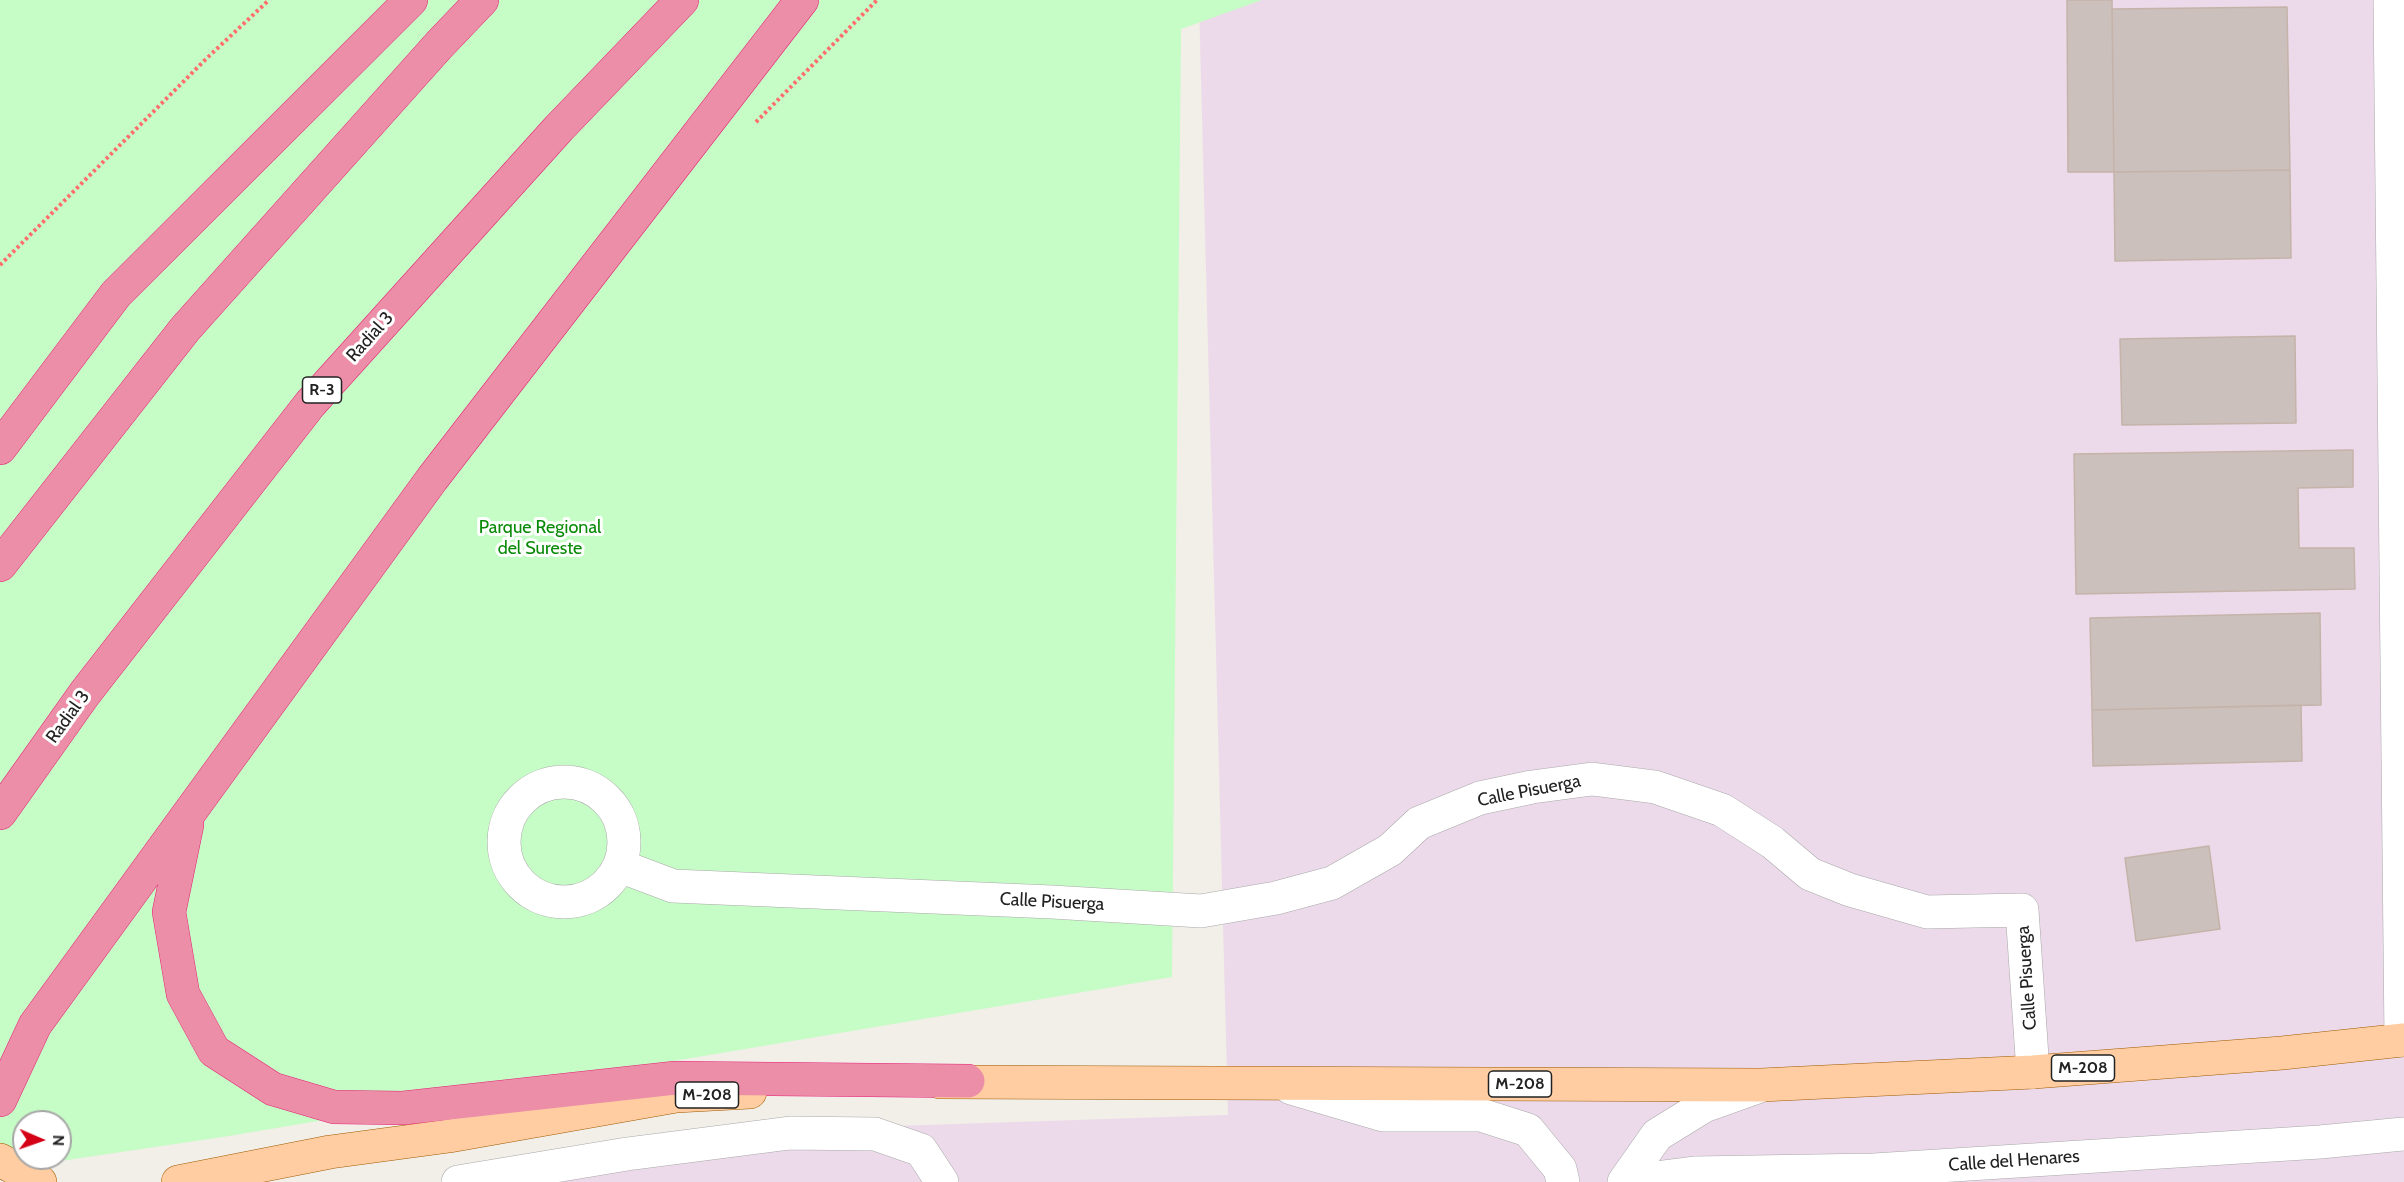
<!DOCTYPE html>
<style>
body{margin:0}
#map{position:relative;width:2404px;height:1182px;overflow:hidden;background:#f2eee8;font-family:Cabin,sans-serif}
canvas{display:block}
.north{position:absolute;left:12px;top:1110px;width:60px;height:60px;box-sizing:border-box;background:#fff;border:2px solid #a7a7a7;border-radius:50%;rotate:92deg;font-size:16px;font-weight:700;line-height:24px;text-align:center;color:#222}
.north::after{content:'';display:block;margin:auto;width:21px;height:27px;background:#d40015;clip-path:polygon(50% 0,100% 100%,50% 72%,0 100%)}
</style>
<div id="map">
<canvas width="2404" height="1182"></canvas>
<div class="north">N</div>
</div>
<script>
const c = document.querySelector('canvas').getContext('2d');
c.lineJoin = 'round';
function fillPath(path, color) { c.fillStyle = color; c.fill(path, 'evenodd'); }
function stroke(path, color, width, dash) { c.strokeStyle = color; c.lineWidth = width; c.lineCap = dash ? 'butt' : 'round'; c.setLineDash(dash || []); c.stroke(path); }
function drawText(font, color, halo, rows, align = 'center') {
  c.font = font + ' Cabin,sans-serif'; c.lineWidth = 6; c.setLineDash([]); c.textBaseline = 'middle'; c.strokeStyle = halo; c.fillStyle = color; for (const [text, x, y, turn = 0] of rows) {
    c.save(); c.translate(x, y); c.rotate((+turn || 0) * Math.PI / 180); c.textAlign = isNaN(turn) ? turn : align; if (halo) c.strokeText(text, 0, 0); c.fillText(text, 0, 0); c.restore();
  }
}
const industrial = new Path2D(`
 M1202,0H2404V1182H507L744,1131L1228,1115L1199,1Z`);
const park = new Path2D(`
 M0,0H1262L1181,29L1172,977L229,1136L0,1170ZM24,1122H60V1158H24Z`);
const building = new Path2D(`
 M2067,0H2112L2114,172H2068Z
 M2287,7L2290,170L2114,172L2112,9Z
 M2290,170L2291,258L2115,261L2114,172Z
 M2295,336L2296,423L2122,425L2120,339Z
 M2353,450V487L2298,488L2299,548H2354L2355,589L2076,594L2074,454Z
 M2320,613L2321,705L2092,710L2090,618Z
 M2301,705L2302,761L2093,766L2092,710Z
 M2209,846L2220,929L2136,941L2125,858Z`);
const path = new Path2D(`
 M756,122L877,0
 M0,265L207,58L269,0`);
const minor = new Path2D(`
 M2390,0L2401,1040
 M504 842a60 60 0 1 1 120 0a60 60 0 1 1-120 0Z
 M620,866L673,886L1052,902L1201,911L1276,898L1332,883L1390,850L1419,823L1480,798L1532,787L1592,779L1655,787L1722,810L1772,842L1810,874L1850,890L1927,912L2022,910L2033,1072
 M1291,1088L1383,1115H1481L1528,1130L1560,1169L1563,1182
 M458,1182L627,1154L790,1133L875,1134L921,1150L942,1182
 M1624,1182L1694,1173L1874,1170L2320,1142L2404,1134
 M1624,1182L1657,1135L1704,1106L1760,1086`);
const major = new Path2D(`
 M940,1082L1761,1085L2033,1072L2282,1053L2404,1040
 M0,1160L40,1182
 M178,1182L330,1152L449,1136L676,1096L750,1092`);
const highway = new Path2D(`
 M0,448L116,294L411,0
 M0,565L185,329L439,45L482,0
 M0,813L85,693L310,404L559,128L682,0
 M187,825L169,912L183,994L214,1051L273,1089L334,1107L403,1108L675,1078L968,1081
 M0,1100L35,1025L432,479L802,0`);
const shields = [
 [322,390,39],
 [2083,1068,63],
 [1520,1084,63],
 [707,1095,63]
];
const shieldNames = [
 ["R-3",322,390],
 ["M-208",2083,1068],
 ["M-208",1520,1084],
 ["M-208",707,1095]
];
const streetNames = [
 ["Radial 3",370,337,-48],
 ["Radial 3",68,717,-54],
 ["Calle Pisuerga",1529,791,-11],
 ["Calle Pisuerga",1052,902,3],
 ["Calle Pisuerga",2027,978,-94],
 ["Calle del Henares",2014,1161,-4]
];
const parkNames = [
 ["Parque Regional",540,528],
 ["del Sureste",540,549]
];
fillPath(industrial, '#ecdaea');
fillPath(park, '#c6fcc5');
fillPath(building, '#cbc0bb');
stroke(building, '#c5b3aa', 1.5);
stroke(minor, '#a9a9a9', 34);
stroke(major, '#a05b00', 34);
stroke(highway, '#e52177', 34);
stroke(path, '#ff6d6d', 4, [3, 3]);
stroke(minor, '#fff', 33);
stroke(major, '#ffcda1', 33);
stroke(highway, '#ec8ea8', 33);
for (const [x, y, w] of shields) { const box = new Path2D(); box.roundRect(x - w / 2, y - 13, w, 26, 4.5); c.fillStyle = '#fff'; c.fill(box); stroke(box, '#222', 1.5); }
drawText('bold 16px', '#222', null, shieldNames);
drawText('18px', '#222', '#fff', streetNames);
drawText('18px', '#088a06', '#fff', parkNames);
</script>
